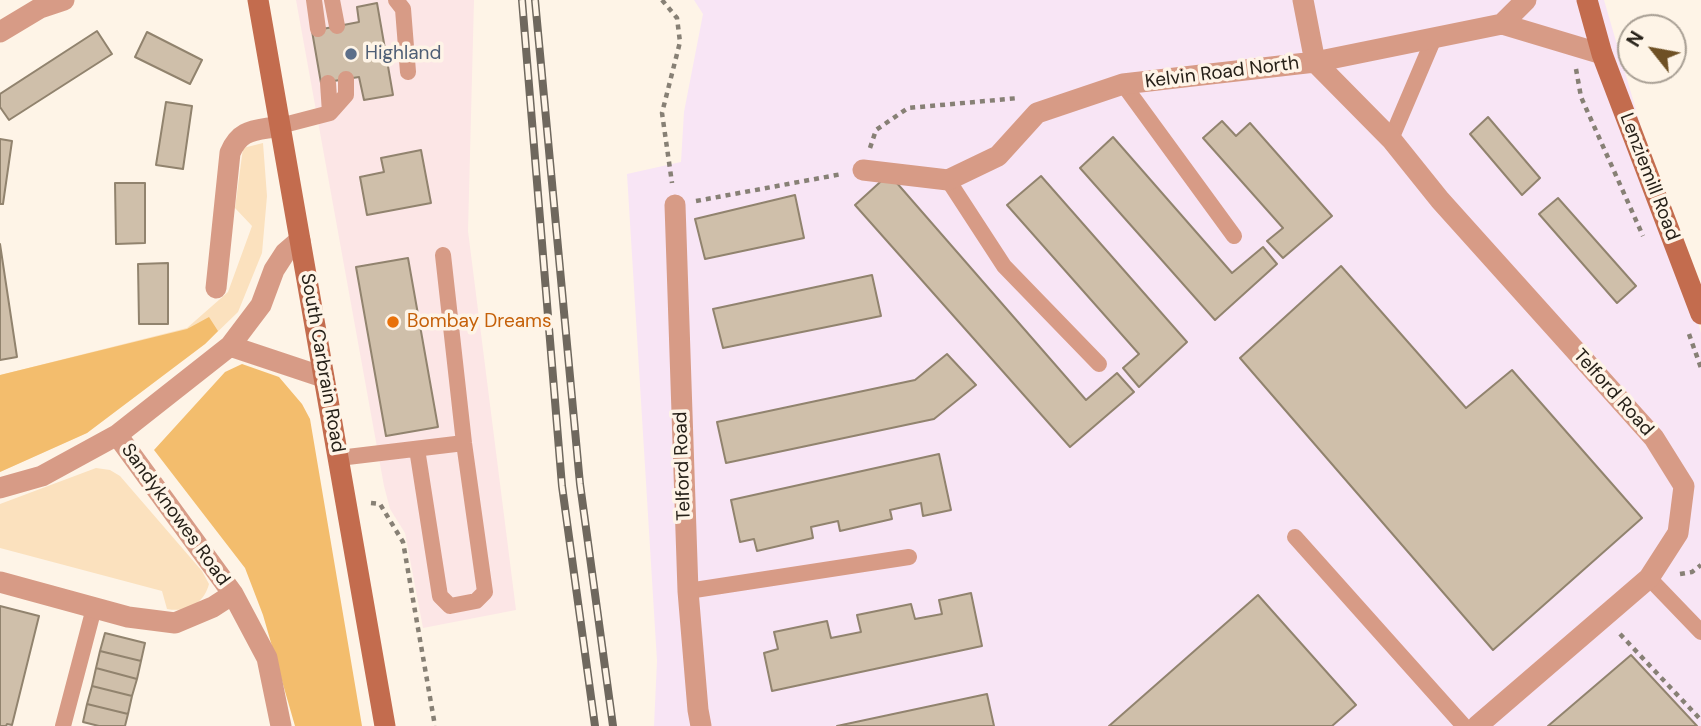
<!DOCTYPE html>
<style>
body{margin:0}
#map{position:relative;width:1701px;height:726px;overflow:hidden;background:#fef4e7;font-family:"DM Sans",sans-serif}
canvas{display:block}
.north{position:absolute;left:1617px;top:14px;width:70px;height:70px;box-sizing:border-box;background:#fef4e7;border:2px solid #a89f94;border-radius:50%;rotate:301deg;font-size:19px;font-weight:700;line-height:28px;text-align:center;color:#262018}
.north::after{content:'';display:block;margin:auto;width:24px;height:32px;background:#6e5024;clip-path:polygon(50% 0,100% 100%,50% 72%,0 100%)}
</style>
<div id="map">
<canvas width="1701" height="726"></canvas>
<div class="north">N</div>
</div>
<script>
const c = document.querySelector('canvas').getContext('2d');
c.lineJoin = 'round';
function fillPath(path, color) { c.fillStyle = color; c.fill(path, 'evenodd'); }
function stroke(path, color, width, dash) { c.strokeStyle = color; c.lineWidth = width; c.lineCap = dash ? 'butt' : 'round'; c.setLineDash(dash || []); c.stroke(path); }
function drawText(font, color, halo, rows, align = 'center') {
  c.font = font + ' "DM Sans",sans-serif'; c.lineWidth = 7; c.setLineDash([]); c.textBaseline = 'middle'; c.strokeStyle = halo; c.fillStyle = color; for (const [text, x, y, turn = 0] of rows) {
    c.save(); c.translate(x, y); c.rotate((+turn || 0) * Math.PI / 180); c.textAlign = isNaN(turn) ? turn : align; if (halo) c.strokeText(text, 0, 0); c.fillText(text, 0, 0); c.restore();
  }
}
const commercial = new Path2D(`
 M296,0H474L468,231L516,610L423,628L405,533L390,509L384,486Z`);
const industrial = new Path2D(`
 M694,0H1604L1701,333V726H654L657,661L627,174L681,162L684,112L703,14Z`);
const green = new Path2D(`
 M263,143L267,196L262,253L238,312L205,344L87,433L0,472V375L187,328L228,292L252,226L235,208L243,148Z
 M96,468L110,470L120,476L202,571L209,584C204,603 188,613 167,609L162,591L0,548V504Z`);
const forest = new Path2D(`
 M209,317L218,331L205,344L87,433L0,472V375L187,329Z
 M242,364L279,377L302,404L310,419L362,726H295L263,615L245,568L154,450L225,372Z`);
const building = new Path2D(`
 M377,3L393,95L364,100L359,77L321,83L312,31L359,22L357,7Z
 M97,31L112,54L9,120L0,107V94Z
 M147,32L202,60L190,84L135,57Z
 M166,102L192,106L183,169L156,165Z
 M1488,117L1540,178L1522,195L1470,134Z
 M1222,121L1236,136L1250,123L1332,216L1283,258L1267,241L1283,228L1203,138Z
 M1113,137L1232,273L1263,247L1277,264L1215,320L1080,168Z
 M0,139L12,141L3,204H0Z
 M421,150L431,203L367,215L360,177L384,172L381,158Z
 M889,174L1086,400L1117,373L1134,392L1070,447L855,205Z
 M1041,176L1187,342L1139,387L1123,368L1139,354L1007,205Z
 M115,183H145V243L116,244Z
 M795,195L804,238L705,259L695,219Z
 M1558,198L1636,286L1617,303L1539,214Z
 M0,244L17,357L0,360Z
 M408,258L438,427L386,436L356,267Z
 M168,263V324H139L138,264Z
 M1341,266L1466,408L1512,370L1642,518L1493,650L1240,358Z
 M872,275L881,316L723,348L713,309Z
 M947,354L976,385L934,419L726,463L717,422L915,380Z
 M939,454L951,510L923,516L921,503L890,510L892,519L840,531L838,521L811,527L813,538L757,551L754,539L740,542L731,500Z
 M971,593L982,646L772,691L764,653L778,649L774,632L827,621L831,638L861,632L857,615L911,604L915,619L942,614L939,600Z
 M1258,595L1356,705L1332,726H1109Z
 M0,606L39,616L12,725L7,724L6,726H0Z
 M105,633L145,643L141,661L100,651Z
 M100,651L141,661L137,679L96,668Z
 M1631,655L1697,726H1548Z
 M96,668L137,679L132,696L92,686Z
 M92,686L132,696L128,714L87,704Z
 M987,694L994,726H837Z
 M87,704L128,714L125,726H99L83,722Z`);
const path = new Path2D(`
 M662,0L677,18L680,42L662,113L672,183
 M1576,69L1581,97L1643,236
 M870,148L876,130L908,108L1019,98
 M696,201L842,174
 M1689,334L1701,368
 M371,503L380,504L403,542L435,726
 M1680,574L1692,572L1701,565
 M1620,634L1701,720`);
const lane = new Path2D(`
 M314,0L318,29
 M332,0L337,26
 M396,0L403,9L408,72
 M328,83L330,113
 M1123,84L1234,236
 M280,126L330,113L346,95V79
 M1391,139L1434,38
 M948,180L1004,266L1099,364
 M417,449L440,596L450,606L476,601L485,592L464,443L443,255
 M339,458L464,443
 M1295,537L1464,726
 M1649,578L1701,632
 M688,591L909,557
 M63,726L94,608`);
const street = new Path2D(`
 M1303,0L1315,62L1391,139L1440,200L1654,438L1684,486L1678,533L1649,578L1477,726
 M1502,24L1526,0
 M0,32L40,8L64,0
 M863,170L948,180L998,156L1037,113L1123,84L1315,62L1502,24L1602,54
 M675,205L688,591L698,710L701,726
 M216,288L230,153C240,128 256,131 280,126
 M230,346L323,377
 M117,435L233,594L267,658L281,726
 M0,488L42,476L117,435L230,346L261,305L274,270L285,253L300,240
 M0,582L128,617L175,623L213,607L233,594`);
const secondary = new Path2D(`
 M258,0L385,726
 M1587,0L1602,54L1701,314`);
const rail = new Path2D(`
 M522,0L562,486L595,726
 M535,0L580,484L613,726`);
const markers = [
 [351,54,7,"#5c6f8a"],
 [393,322,7,"#e8710a"]
];
const serviceNames = [
 ["Highland",365,54]
];
const streetNames = [
 ["Kelvin Road North",1222,73,-7],
 ["Lenziemill Road",1649,177,69],
 ["South Carbrain Road",322,363,80],
 ["Telford Road",1613,393,48],
 ["Telford Road",683,466,-92],
 ["Sandyknowes Road",175,515,54]
];
const foodNames = [
 ["Bombay Dreams",407,322]
];
fillPath(commercial, '#fce6e6');
fillPath(industrial, '#f8e5f5');
fillPath(green, '#fbe1be');
fillPath(forest, '#f3bd6d');
fillPath(building, '#cfbfaa');
stroke(building, '#91836e', 2);
stroke(path, '#878075', 4.5, [5, 5]);
stroke(lane, '#d79b86', 16);
stroke(street, '#d79b86', 21);
stroke(secondary, '#c36c4e', 21);
stroke(rail, '#6f685e', 8);
stroke(rail, '#fef4e7', 5, [16]);
for (const [x, y, r, color] of markers) { const dot = new Path2D(); dot.arc(x, y, r, 0, 2 * Math.PI); c.fillStyle = color; c.fill(dot); stroke(dot, '#fef4e7', 2.5); }
drawText('19px', '#4e5e75', '#fef4e7', serviceNames, 'left');
drawText('19px', '#262018', '#fef4e7', streetNames);
drawText('19px', '#c56008', '#fef4e7', foodNames, 'left');
</script>
